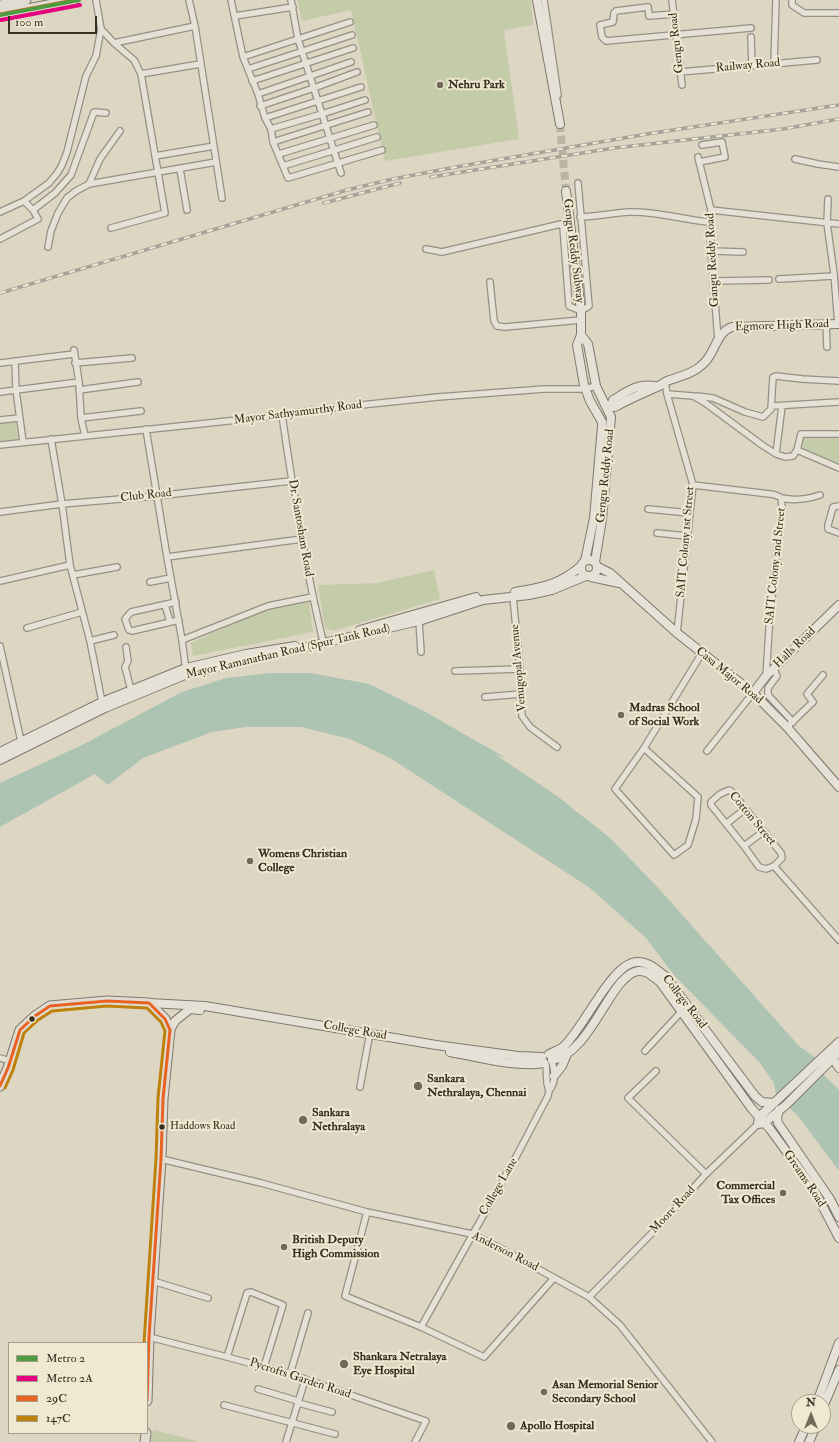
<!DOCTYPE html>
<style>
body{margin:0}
#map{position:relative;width:839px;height:1442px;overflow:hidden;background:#ddd6c3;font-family:"IM FELL Double Pica",serif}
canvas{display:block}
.legend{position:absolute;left:8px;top:1342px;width:140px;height:92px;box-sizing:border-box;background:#f0e8d1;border:1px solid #a79e8a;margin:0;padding:5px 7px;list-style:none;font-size:12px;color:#392e20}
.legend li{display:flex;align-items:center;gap:8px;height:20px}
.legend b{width:20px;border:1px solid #a79e8a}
.north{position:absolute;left:791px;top:1394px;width:40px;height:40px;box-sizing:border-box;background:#f0e8d1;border:1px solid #a79e8a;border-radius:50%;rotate:0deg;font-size:11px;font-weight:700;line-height:16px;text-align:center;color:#392e20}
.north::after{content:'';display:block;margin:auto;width:14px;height:18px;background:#726959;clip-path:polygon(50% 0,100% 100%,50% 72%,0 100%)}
.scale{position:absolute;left:8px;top:16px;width:89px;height:18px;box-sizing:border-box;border:2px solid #392e20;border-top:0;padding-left:5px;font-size:12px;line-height:14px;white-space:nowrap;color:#392e20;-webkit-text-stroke:3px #f0e8d1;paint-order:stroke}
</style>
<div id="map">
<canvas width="839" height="1442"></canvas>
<ul class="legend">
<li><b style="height:5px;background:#4e9c40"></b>Metro 2</li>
<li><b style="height:5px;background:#e5007d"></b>Metro 2A</li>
<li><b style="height:5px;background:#e96222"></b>29C</li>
<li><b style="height:5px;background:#be820a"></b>147C</li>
</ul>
<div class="north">N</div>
<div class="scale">100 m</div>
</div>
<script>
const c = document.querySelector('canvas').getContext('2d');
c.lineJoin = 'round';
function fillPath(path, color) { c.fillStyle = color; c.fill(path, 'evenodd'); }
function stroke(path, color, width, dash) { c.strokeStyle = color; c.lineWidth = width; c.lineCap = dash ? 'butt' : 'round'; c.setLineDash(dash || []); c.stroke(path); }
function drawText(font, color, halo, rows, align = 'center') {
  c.font = font + ' "IM FELL Double Pica",serif'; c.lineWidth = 4; c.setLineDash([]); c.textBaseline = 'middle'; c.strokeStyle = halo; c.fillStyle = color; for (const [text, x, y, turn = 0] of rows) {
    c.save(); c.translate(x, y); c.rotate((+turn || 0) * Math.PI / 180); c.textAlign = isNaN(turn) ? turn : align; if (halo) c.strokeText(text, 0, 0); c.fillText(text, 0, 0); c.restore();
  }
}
const green = new Path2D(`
 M297,0H531L533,25L504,30L519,139L385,161L351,10L302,21Z
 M15,418L18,439L0,441V420Z
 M803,435H839V464L802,449Z
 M434,570L440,599L333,631L325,628L318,585L377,583Z
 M309,601L313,632L193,656L191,643L271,606Z
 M154,1430L201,1442H151L152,1432Z`);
const water = new Path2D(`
 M270,673H311L369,684L424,711L506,758L496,755L557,796L610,838L661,891L799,1046L816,1058L824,1075L839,1090V1171L798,1116L776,1095L774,1083L759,1062L674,975L646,938L590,888L390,758L350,739L301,727H246L212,732L143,758L108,785L95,774L0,827V783L82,745L182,692L226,678Z`);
const secondaryTunnel = new Path2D(`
 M560,124L566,191`);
const minor = new Path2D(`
 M189,0L195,26L222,198
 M231,0L243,57L258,94L265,118L271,129L273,142L288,178L382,150
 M291,0L298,39L341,173
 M544,0L558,95
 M672,0L682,85
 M792,0V5L804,13H839
 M674,14L649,16L648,7L616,11L614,13L613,22L600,25L602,37L606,41L751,28
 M235,16L293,7
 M101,29L114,43L134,60L141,74L165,213L111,228
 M751,37L752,66
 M114,43L195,26
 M243,57L350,22
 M774,64L776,0
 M248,69L352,35
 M680,72L817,60
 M141,74L200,64
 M252,81L353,48
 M258,94L351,62
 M260,106L314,88L357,72
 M265,118L361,87
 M271,129L322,114L365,100
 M273,142L368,112
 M279,154L374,125
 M155,156L214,146
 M698,157L711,210L710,222L711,251L718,340
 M795,159L818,164L839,167
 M699,162L725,157L722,142L702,145
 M283,166L377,137
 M180,169L187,210
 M89,184L216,162
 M828,199L827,223L834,274L838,324
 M33,210L55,193L71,175L94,112L106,113
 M711,210L839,224
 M0,212L24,201L49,183L58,172L62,165L67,152L86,76L96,56L101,29L96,0
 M580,217C597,216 614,213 630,212C656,211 684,220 710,222
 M0,239L38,219L33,210L24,201
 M48,247L51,231L58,213L67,198L76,191L89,184L100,159L120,131
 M426,249L442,252L561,224L563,227L569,306L581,311L589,306L578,183
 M711,251L743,252
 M779,279L834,276
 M714,281L769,280
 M490,282L494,321L497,326L505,327L581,320
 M826,324L827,347
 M74,350L79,382L81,418L85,436
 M15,361L16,390L23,442
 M0,363L74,354
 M75,363L132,358
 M665,382L667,394L693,485L677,633
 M79,390L138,382
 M0,392L79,382
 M667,394L693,396L704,402L762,445L776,454L785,457L793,456L797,450L839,468
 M697,396L713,398L745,412L763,417L771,409L773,377L776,376L802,379L839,381
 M772,406L839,402
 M282,415C293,491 305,567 323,641
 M81,418L141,411
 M0,420L19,418
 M146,429L167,557L182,640L186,671
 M51,439L62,504L70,565L90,641L102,702L104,705
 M0,445L247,419L332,408L438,397L544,389H584L596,386
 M797,450L801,434H839
 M776,454L782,406
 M693,485L770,494C774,494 778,496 782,498C795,501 808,499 820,495
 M839,506L833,507L828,525V529L839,533
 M648,509L690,513
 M0,512L62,504L156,496L291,481
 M657,533L687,536
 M167,557L302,539
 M73,575L117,567
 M0,581L70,565
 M150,582L171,578
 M513,597L520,669L522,716L530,727L557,747
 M176,602L131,612L125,619L129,630L132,631L179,620
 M165,605L170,622
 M419,621L421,652
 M27,628L82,612
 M182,640L268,606L312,597
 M90,641L114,635
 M0,646L21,741
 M126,647L128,661L125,667L131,690
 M774,669L777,676L768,688V695L793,722
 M455,671L520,669
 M766,676L770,615L782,507L781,498
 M485,697L521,694
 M787,727L813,702L807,694L823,675
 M644,748L698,797L696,819L688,845L674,855L615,789L644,748L702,653
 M707,751L753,693
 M726,824L745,809
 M744,846L763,832
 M774,866L766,869L759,867L744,846L711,805V802L720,794L729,790L731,791L781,853L782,858L774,866L839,940
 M645,1051L681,1012
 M0,1058L10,1061
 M656,1071L628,1098L706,1174
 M360,1087L369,1038
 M549,1091C556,1082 555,1072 552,1061
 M161,1159L261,1183L367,1212L472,1234L498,1247L589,1297L620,1325L712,1442
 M367,1212L345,1296L421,1327L484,1357L554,1278
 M153,1281L208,1298
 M589,1297L655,1230L706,1174L758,1124
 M421,1327L517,1155L548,1096L549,1091L547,1083L546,1064
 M149,1337L227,1357L290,1374L426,1421L415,1442
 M227,1357L247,1293L251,1292L283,1305L264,1367
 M290,1374L308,1313
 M258,1389L298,1401
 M298,1403L332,1412
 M224,1405L335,1434
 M286,1442L305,1380`);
const secondary = new Path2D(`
 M537,0L560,124
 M566,191L581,311V335L577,345L584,385L590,401L602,422V426L594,518L585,561
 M581,335L588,344L596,386L611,417L602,519L595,562
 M611,406L615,407C629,399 642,394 657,387C660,386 663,383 667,381C680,376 693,374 703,364C715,354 716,332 732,327L839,324
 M608,410L611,406L613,400C628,391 637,383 656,386
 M581 568a8 8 0 1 1 16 0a8 8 0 1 1-16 0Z
 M598,567L610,573L677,633L753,693L787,727L839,787
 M591,577L619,583
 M515,592C543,587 559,585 581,566
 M360,630L476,597
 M753,693L766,676L839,605
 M0,752L102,702L186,668L246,654L295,646
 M0,760L105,708L185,675L419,621L483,600L529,595L552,590L586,576
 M149,1003L205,1006L436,1045L518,1056L542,1057
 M170,1030L175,1021L190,1009L200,1010
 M450,1052C478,1057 516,1068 544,1063
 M549,1054C553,1052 559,1050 563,1047C584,1029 612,961 638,962C649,962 657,970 665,976L755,1096L762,1102L774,1103L839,1042
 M830,1056L836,1063L839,1068
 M552,1060C592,1053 610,975 638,971C647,970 653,977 660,982L752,1109L770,1129L813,1188L839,1238
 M554,1076L562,1066L567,1054
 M774,1103L759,1117L758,1124L764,1123L786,1105L839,1052
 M779,1110L777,1118L778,1123L830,1199L839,1217
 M817,1402L839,1343
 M823,1407L839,1370
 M799,1442L806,1426
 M809,1442L816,1426`);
const primary = new Path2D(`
 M0,5L26,0
 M0,14L74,0
 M0,1086L8,1068L20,1030L35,1016L50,1006L107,1001L149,1003L165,1019L170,1030L163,1099L161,1159L149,1337L147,1401
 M145,1442L146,1433`);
const rail = new Path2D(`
 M431,177L614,148L783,129L839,119
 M324,203L400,183
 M0,293L347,190L393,179L456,167L647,134L839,105`);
const bus1 = new Path2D(`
 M0,14L74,0
 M0,1086L8,1068L20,1030L35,1016L50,1006L107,1001L149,1003L165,1019L170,1030L163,1099L161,1159L149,1337L147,1401`);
const bus2 = new Path2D(`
 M5,1088L13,1070L24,1033L38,1020L52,1011L107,1006L147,1008L161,1022L165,1031L158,1098L156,1159L144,1343`);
const metro1 = new Path2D(`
 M0,15L79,0`);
const metro2 = new Path2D(`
 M1,20L80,5`);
const markers = [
 [440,85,4,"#726959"],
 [621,715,4,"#726959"],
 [250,861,4,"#726959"],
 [32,1019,3.5,"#392e20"],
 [418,1086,5,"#726959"],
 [303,1120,5,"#726959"],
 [162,1127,3.5,"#392e20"],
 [783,1193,4,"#726959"],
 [284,1247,4,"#726959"],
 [344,1364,5,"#726959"],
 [544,1392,4,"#726959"],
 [511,1426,5,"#726959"]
];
const busNames = [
 ["Haddows Road",170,1127]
];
const streetNames = [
 ["Gengu Road",677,43,-96],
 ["Railway Road",748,66,-5],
 ["Gengu Reddy Subway",573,251,83],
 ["Gangu Reddy Road",713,260,-93],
 ["Egmore High Road",782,326,-2],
 ["Mayor Sathyamurthy Road",298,413,-7],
 ["Gengu Reddy Road",606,476,-84],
 ["Club Road",146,496,-6],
 ["Dr. Santosham Road",300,528,80],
 ["SAIT Colony 1st Street",686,542,-85],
 ["SAIT Colony 2nd Street",776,566,-84],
 ["Halls Road",795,648,-44],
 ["Mayor Ramanathan Road (Spur Tank Road)",288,652,-13],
 ["Venugopal Avenue",519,668,-95],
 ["Casa Major Road",729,676,39],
 ["Cotton Street",752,819,50],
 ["College Road",684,1002,52],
 ["College Road",355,1031,10],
 ["Greams Road",804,1179,56],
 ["College Lane",499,1187,-60],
 ["Moore Road",673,1210,-47],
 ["Anderson Road",505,1252,27],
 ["Pycrofts Garden Road",300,1379,18]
];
const poiNames = [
 ["Nehru Park",448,85],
 ["Madras School",629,708],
 ["of Social Work",629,722],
 ["Womens Christian",258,854],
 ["College",258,868],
 ["Sankara",427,1079],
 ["Nethralaya, Chennai",427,1093],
 ["Sankara",312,1113],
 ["Nethralaya",312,1127],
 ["Commercial",775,1186,"right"],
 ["Tax Offices",775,1200,"right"],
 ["British Deputy",292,1240],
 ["High Commission",292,1254],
 ["Shankara Netralaya",353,1357],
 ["Eye Hospital",353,1371],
 ["Asan Memorial Senior",552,1385],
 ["Secondary School",552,1399],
 ["Apollo Hospital",520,1426]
];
fillPath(green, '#c4cba9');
fillPath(water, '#adc4b2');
stroke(secondaryTunnel, '#bcb4a2', 8, [8, 4]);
stroke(minor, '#969084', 8);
stroke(secondary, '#7e796e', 10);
stroke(primary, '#7e796e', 11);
stroke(minor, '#e5e1d7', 5.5);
stroke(secondary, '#e5e1d7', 8);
stroke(primary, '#e0dcd1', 9);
stroke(rail, '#a7a39a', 3.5);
stroke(rail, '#f0e8d1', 2, [6]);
stroke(bus1, '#e96222', 3);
stroke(bus2, '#be820a', 3);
stroke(metro1, '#4e9c40', 4);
stroke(metro2, '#e5007d', 4);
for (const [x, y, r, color] of markers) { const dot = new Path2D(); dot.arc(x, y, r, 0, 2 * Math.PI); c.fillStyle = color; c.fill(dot); stroke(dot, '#f0e8d1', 1.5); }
drawText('11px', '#392e20', '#f0e8d1', busNames, 'left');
drawText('12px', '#392e20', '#f0e8d1', streetNames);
drawText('bold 12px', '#392e20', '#f0e8d1', poiNames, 'left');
</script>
